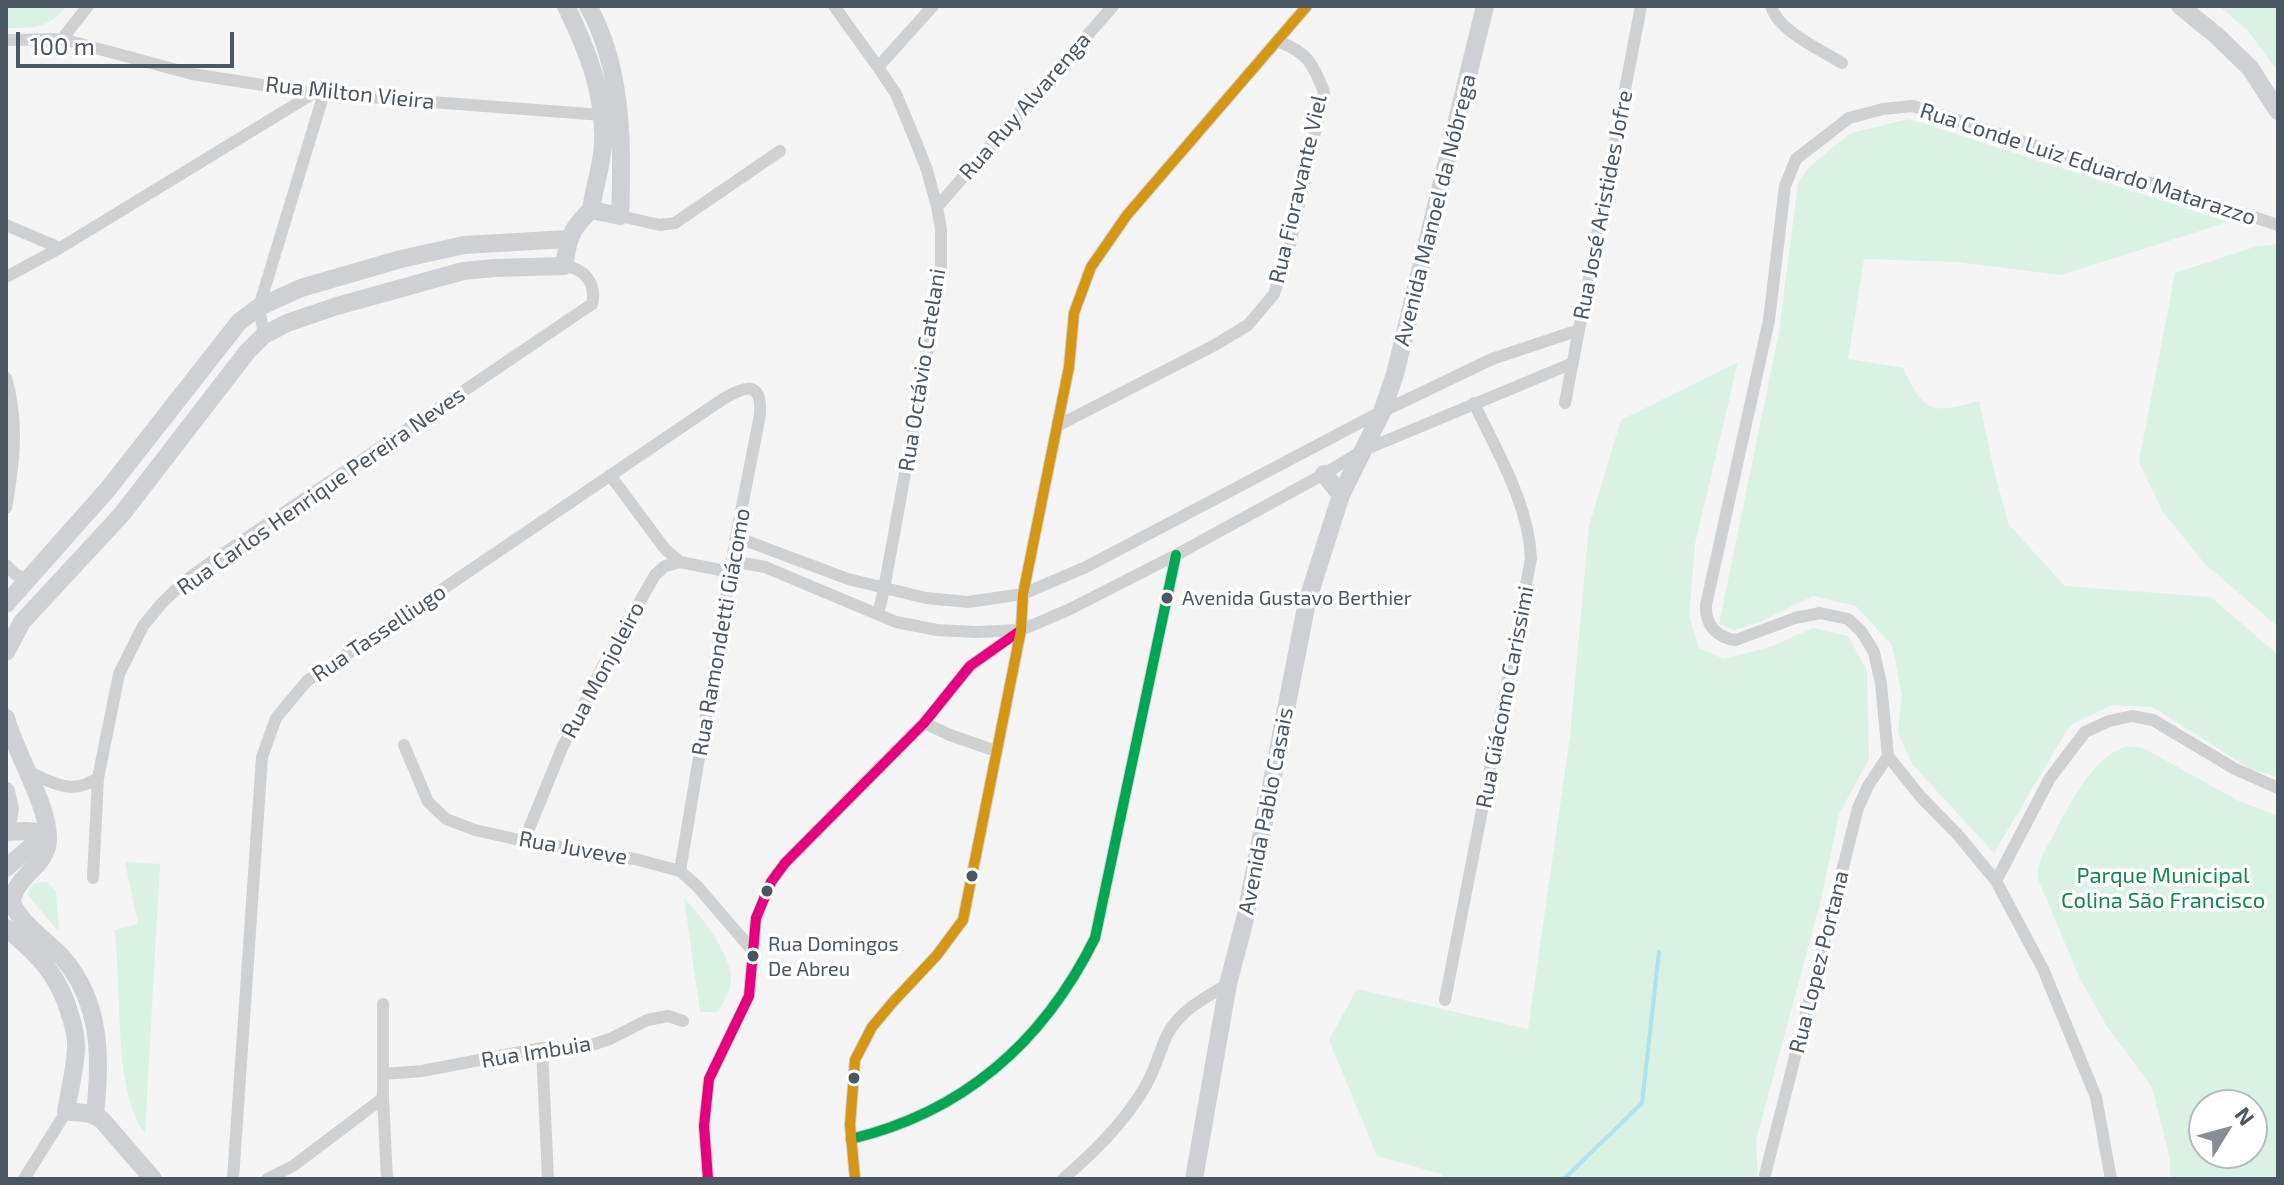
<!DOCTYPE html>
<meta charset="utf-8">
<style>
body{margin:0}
#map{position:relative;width:2284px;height:1185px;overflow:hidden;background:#f4f4f4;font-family:"Exo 2",sans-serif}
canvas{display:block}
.frame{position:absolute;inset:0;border:8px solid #4a5661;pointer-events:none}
.north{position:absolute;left:2188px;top:1089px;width:80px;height:80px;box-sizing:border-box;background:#fff;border:2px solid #b7bbc0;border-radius:50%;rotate:53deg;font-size:22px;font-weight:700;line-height:32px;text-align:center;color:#4a5661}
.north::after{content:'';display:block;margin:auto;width:28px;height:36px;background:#868d94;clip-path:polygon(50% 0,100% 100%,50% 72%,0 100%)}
.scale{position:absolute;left:16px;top:32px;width:218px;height:36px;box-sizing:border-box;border:4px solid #4a5661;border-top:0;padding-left:10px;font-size:24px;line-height:28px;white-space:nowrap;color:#4a5661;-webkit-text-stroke:6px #fff;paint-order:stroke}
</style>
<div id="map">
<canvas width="2284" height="1185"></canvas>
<div class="frame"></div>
<div class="north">N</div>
<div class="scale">100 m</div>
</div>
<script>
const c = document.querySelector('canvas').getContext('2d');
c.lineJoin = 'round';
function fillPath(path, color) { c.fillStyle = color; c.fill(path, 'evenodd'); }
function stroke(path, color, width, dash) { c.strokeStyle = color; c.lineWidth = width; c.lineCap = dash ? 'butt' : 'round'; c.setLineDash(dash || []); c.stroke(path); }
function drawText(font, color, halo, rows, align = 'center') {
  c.font = font + ' "Exo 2",sans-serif'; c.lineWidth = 7; c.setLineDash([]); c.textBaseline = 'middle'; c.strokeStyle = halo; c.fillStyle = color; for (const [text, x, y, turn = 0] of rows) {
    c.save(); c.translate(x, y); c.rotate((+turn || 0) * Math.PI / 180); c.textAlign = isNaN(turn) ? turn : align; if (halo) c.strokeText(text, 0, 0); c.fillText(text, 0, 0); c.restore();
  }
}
const green = new Path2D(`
 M6,6H67C47,29 35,28 6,28Z
 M2219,6H2278V71L2247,30Z
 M1909,119L2228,222L2061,275L1956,262L1864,259L1848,359L1903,368C1925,414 1932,414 1979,401L1995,475L2009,525L2065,586L2211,597L2278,655V777L2250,769L2153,707L2112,705L2070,725L1994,853L1912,764L1898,732L1902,695L1892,645L1856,606L1813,596L1758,623L1734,630L1719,624L1779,332L1798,183L1810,166L1851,133Z
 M2278,244V627L2205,564L2163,512L2139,462L2175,273L2254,247Z
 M1738,362L1695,544L1689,616L1699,648L1724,659L1770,647L1813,628L1848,636L1867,671L1869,759L1839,814L1821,900L1756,1140L1758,1179H1442L1441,1174L1377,1156L1329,1040L1357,989L1528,1029L1570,736L1589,526L1621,420Z
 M2128,746L2143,748L2239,801L2278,816V1179H2170V1159L2152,1087L2106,1025L2080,979L2038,879V868L2041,858C2062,822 2087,757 2128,746ZM2204,1105H2252V1153H2204Z
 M125,862L160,864L145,1133C112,1093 123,983 114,930L138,924Z
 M47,882L56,891L59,932L28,895L29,888L35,883Z
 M684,898C700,914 734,958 731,982C730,992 723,1002 718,1012H700Z`);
const stream = new Path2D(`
 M1564,1179L1642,1103L1659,952`);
const street = new Path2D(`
 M834,6L878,67L896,94L914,137L927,170L937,207L941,229V276L884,589L878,614
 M1771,6C1778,31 1821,50 1842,63
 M62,39L88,6
 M6,40L62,39L192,74L314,93L602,115
 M878,67L933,6
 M937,207L1113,6
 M620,216L660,225L675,223L780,151
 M6,225L60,248
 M6,277L60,248L314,93
 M264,335L259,307L324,93
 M6,378C19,422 14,463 6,508
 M1565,403L1641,6
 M1057,426L1215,345L1248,325L1274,294L1291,241L1324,92C1313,63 1307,52 1277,41
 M610,475L665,549L680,562
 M736,537L848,579L926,598L968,602L1023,594L1086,567L1367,419L1492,359L1579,330
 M732,561L765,567L896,622L937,630L976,632L1021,630L1068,610L1176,555L1324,474L1364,450L1573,363
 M6,565L15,574L28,580
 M924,723L950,735L996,751
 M404,745L428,802L446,819L475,830L524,841L635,859L680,871L697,886L752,950
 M27,771C54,783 71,796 98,778
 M524,841L562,748L604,664L655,575L665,566L680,562L730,572
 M93,878L98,778L119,674L143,626L162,603L186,580L220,556L592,304C597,283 584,268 564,266
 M1996,881L2050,778L2085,732L2109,721L2132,716L2153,720L2235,769L2278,788
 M1445,1000L1531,559C1529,504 1497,452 1474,403
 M383,1004V1098L387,1179
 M542,1048L548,1179
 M384,1074L422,1071L542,1048L585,1047L610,1039L647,1020L668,1016L683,1021
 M851,1139C964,1112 1044,1041 1095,938L1176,555
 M1765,1175L1858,808L1868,786L1888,756
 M24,1179L66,1112
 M233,1179L262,757L276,718L307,681L723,399C746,386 762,380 760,415L736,537L680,871
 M267,1179L293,1166L383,1098
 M708,1179L704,1126L709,1079L749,996L756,918L771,882L785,863L924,723L970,666L1021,630
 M855,1179L850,1125L855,1060L872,1027L893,1002L937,955L963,920L1021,630L1023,594L1069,367L1074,313L1091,267L1127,215L1307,6
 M1063,1179C1094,1152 1124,1123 1145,1087C1155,1071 1159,1052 1167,1035C1180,1010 1205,998 1228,984
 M2111,1179L2096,1097L2043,969L1996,881L1958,835L1920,796L1888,756L1881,684L1874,652L1861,631L1848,619L1820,613L1795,618L1736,640C1717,638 1705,625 1706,605L1769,320L1785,186L1796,159L1849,118L1883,109L1913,106L2278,225`);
const secondary = new Path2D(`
 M566,6C587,49 605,94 603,143C602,166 594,187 591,210
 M588,6C623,68 623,147 620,216L591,210
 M2180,6L2216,35L2250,68L2278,111
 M1324,474L1341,495
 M6,604L108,489L239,322L259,307L301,288L401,259L464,245L568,239
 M6,652L22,622L122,514L247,352L264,335L287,323L337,306L463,271L495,268L564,266C568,240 570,229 591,210
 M6,718C14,751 55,815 47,847C41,869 14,878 12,903C22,925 46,940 62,957C102,1003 101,1059 95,1115
 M6,791L10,809L6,829
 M6,832L26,831L47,833
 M6,868L47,833
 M6,928C39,955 60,976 71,1018C74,1028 77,1039 76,1049C75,1070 69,1092 66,1112C79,1112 91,1112 102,1120L153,1179
 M1194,1179L1228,984L1245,919L1307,602L1341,495L1382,412L1395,374L1485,6`);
const bus1 = new Path2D(`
 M851,1139C964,1112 1044,1041 1095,938L1176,555`);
const bus2 = new Path2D(`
 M708,1179L704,1126L709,1079L749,996L756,918L771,882L785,863L924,723L970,666L1021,630`);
const bus3 = new Path2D(`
 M855,1179L850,1125L855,1060L872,1027L893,1002L937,955L963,920L1021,630L1023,594L1069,367L1074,313L1091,267L1127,215L1307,6`);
const markers = [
 [1167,598,7,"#4a5661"],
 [972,876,7,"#4a5661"],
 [767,891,7,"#4a5661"],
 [753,956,7,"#4a5661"],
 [854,1078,7,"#4a5661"]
];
const busNames = [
 ["Avenida Gustavo Berthier",1182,598],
 ["Rua Domingos",768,944],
 ["De Abreu",768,969]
];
const streetNames = [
 ["Rua Milton Vieira",350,93,6],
 ["Rua Ruy Alvarenga",1025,106,-49],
 ["Rua Conde Luiz Eduardo Matarazzo",2088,164,18],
 ["Rua Fioravante Viel",1298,189,-77],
 ["Rua José Aristides Jofre",1603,205,-79],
 ["Avenida Manoel da Nóbrega",1435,210,-76],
 ["Rua Octávio Catelani",922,370,-81],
 ["Rua Carlos Henrique Pereira Neves",321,491,-35],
 ["Rua Ramondetti Giácomo",721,632,-80],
 ["Rua Tasselliugo",379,633,-34],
 ["Rua Monjoleiro",603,670,-62],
 ["Rua Giácomo Carissimi",1505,697,-79],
 ["Avenida Pablo Casais",1266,811,-79],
 ["Rua Juveve",573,848,10],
 ["Rua Lopez Portana",1819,962,-76],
 ["Rua Imbuia",536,1052,-9]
];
const parkNames = [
 ["Parque Municipal",2163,876],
 ["Colina São Francisco",2163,901]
];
fillPath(green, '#d9f2e3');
stroke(stream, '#aee2f0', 4);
stroke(street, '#ced0d2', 12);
stroke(secondary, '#ced0d4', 18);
stroke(bus1, '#00a651', 10);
stroke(bus2, '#e5007d', 10);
stroke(bus3, '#d49613', 10);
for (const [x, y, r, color] of markers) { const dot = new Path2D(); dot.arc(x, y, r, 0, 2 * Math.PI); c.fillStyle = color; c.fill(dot); stroke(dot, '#fff', 3); }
drawText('20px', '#4a5661', '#fff', busNames, 'left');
drawText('22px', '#4a5661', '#fff', streetNames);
drawText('22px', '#17864f', '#fff', parkNames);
</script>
